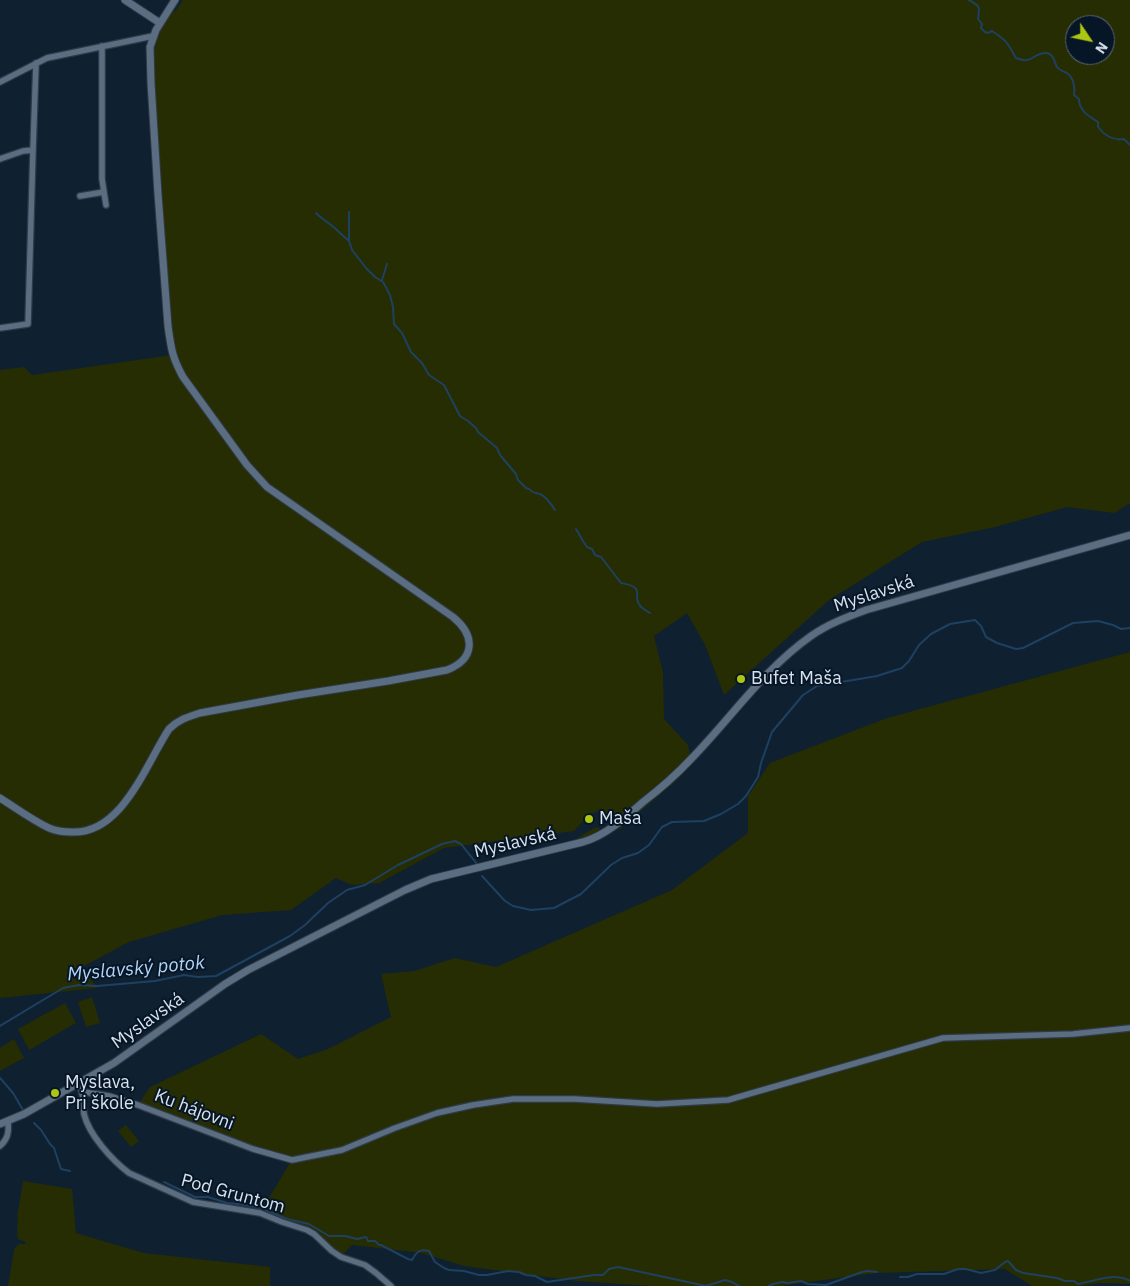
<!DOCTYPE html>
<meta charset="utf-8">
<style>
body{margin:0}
#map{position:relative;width:1130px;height:1286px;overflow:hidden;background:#0f2030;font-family:"IBM Plex Sans",sans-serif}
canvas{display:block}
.north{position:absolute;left:1065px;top:15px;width:50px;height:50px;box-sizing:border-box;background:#061626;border:1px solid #5a6876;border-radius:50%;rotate:124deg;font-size:14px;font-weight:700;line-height:20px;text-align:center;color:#d7e2ed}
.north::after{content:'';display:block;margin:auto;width:18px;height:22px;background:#acc611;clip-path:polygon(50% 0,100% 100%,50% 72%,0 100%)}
</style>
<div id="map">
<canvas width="1130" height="1286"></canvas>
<div class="north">N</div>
</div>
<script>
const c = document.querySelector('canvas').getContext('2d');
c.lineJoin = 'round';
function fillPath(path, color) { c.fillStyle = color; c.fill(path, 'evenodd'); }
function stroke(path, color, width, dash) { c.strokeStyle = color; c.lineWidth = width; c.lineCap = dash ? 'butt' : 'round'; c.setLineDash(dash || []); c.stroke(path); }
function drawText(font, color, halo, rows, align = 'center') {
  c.font = font + ' "IBM Plex Sans",sans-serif'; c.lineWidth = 4; c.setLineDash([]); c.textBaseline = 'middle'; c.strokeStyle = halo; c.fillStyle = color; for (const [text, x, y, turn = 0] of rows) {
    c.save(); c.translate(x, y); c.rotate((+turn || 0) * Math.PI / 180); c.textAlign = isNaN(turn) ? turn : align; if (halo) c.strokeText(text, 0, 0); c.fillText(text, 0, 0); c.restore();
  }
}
const green = new Path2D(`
 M183,0H1130V503L1114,513L1067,507L995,527L922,542L829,600L724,695L705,645L687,613L654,636L663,673L664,719L688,745L692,764L679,778L620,829L605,812L598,811L590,814L574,831L444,848L379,883L352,885L336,878L291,910L222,915L129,942L82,967L97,988L0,998V370L24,367L32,375L172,355L150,47L160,23L176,10ZM1075,25H1105V55H1075Z
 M1130,652V1284L1100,1283L1080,1286H1032L1005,1269L876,1273L779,1286H651L577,1281L464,1266L422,1253L352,1245L341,1257L311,1231L260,1213L291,1161L138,1105L150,1087L261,1034L298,1059L328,1049L391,1017L381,974L414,971L455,958L496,967L672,890L748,833V796L770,763L887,718Z
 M596,827L599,828L601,831L590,837L577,840V839L582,835Z
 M92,997L100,1023L86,1027L78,1002Z
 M65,1003L76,1023L29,1050L18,1029Z
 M14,1039L24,1058L0,1071V1048Z
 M126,1125L139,1141L131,1147L118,1131Z
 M23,1181L72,1189L76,1233L144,1253L270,1267V1286H8L14,1249L19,1244H25L26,1242L18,1239L17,1234L18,1218L17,1217Z`);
const stream = new Path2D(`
 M969,0C980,6 980,6 978,19L982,24L981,28L985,32L988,33L992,31C1007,41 1007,42 1016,58C1033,65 1032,53 1046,53C1053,53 1054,61 1057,67C1060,71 1063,71 1067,73C1074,78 1075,88 1074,95L1079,99C1079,111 1089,116 1098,122V127C1105,136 1113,141 1124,139L1130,145
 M349,212V241L352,250L366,268L375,277L383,282L390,295L393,307L394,324L402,333L411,352L422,363L429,375L444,385L460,416L468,421L476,428L478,432L497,448L500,455L516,474L518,480L526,488L529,489C533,494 535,492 540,494C547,497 551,504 555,510
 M316,213C322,219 329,223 336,229C340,233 343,236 348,240
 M382,280L387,264
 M576,529L583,541L587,547L592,549L595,555L601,557L621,583C626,584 634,585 636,589C638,591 637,595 637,598C638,606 643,609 650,613
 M482,876L505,901L513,906L531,910L554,908L581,894L611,865L622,858L638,853L649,845L662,827L672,822L704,821L721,814L738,804L746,796L758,777L761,763L772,732L803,695L817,686L877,676L902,668L909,661L919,645L931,634L950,624L975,620L981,626L986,637L997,643L1016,649L1023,648L1073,623L1098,621L1113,625L1121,629L1130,628
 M0,1026L63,988L79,985L97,986L155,981L184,975L198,977L216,976L290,936L305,925L328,903L347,890L365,885L398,865L442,844L455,841L461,844L477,864
 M0,1078L13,1093L23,1110
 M34,1123L41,1130L50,1144L54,1148L61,1169L70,1171
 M164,1182L195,1197H208L227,1203L238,1204L261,1208L287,1219L309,1224L329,1236H345L357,1239L366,1237L368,1241H375L379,1245H381L408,1259L412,1260C416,1253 419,1248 429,1251L435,1262L444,1268L449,1270L464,1271L479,1275H487L508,1271L519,1272L526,1275L535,1276L547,1282L594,1275H603L609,1269L618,1267L706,1286L725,1280L732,1282L739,1286
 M900,1277H908L917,1274H944L958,1269H966L981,1273L995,1270L1005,1262L1008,1261L1016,1270L1023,1273L1057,1278L1065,1281H1074L1078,1284C1095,1281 1114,1272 1130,1281
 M769,1286L773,1284L782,1282L788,1283L801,1281L808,1284L826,1285L862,1272L868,1271L877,1272`);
const minor = new Path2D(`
 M102,46V179L106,205
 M0,82L47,58L153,36
 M0,159L23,151L33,150
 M80,196L104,192
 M0,328L28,324L33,150L36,63
 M79,1084C85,1096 82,1102 84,1114C89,1135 112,1160 129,1173L193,1202L260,1213L282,1222L307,1230L314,1234L332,1251L341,1257L365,1265L376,1273L391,1286
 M84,1092L109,1096L138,1105L253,1149L292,1160L342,1150L395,1128L437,1113L473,1105L513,1099H575L657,1104L728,1100L943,1038L1073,1034L1130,1028
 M0,1146C8,1139 9,1132 8,1122`);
const tertiary = new Path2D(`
 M125,0L160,23
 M0,798C16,808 32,820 49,828C56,831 64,832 71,832C122,835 146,764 169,729C178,720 187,717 200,713L298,695L388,681L447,670C475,659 476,636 453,617L267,487L247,465L183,377C172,357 171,348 168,326L158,194L151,83L150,47L156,30L175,0
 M0,1124L24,1114L114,1063L225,984L248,970L405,890L431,879L583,842C606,835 625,818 643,802C660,789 676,775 691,759C731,718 764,669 811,636C828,624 847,617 866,610L1130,535`);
const markers = [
 [741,679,5,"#acc611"],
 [589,819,5,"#acc611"],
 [55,1093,5,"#acc611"]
];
const streetNames = [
 ["Myslavská",874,594,-18],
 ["Myslavská",515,843,-13],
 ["Myslavská",148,1021,-35],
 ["Ku hájovni",194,1110,21],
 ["Pod Gruntom",233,1194,15]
];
const poiNames = [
 ["Bufet Maša",751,679],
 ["Maša",599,819],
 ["Myslava,",65,1083],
 ["Pri škole",65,1104]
];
const waterNames = [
 ["Myslavský potok",136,969,-5]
];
fillPath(green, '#262d03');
stroke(stream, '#1f4161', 2);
stroke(minor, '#2f3947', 8);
stroke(tertiary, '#2f3947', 9);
stroke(minor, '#5a6d81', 5.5);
stroke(tertiary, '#5a6d81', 7);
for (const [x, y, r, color] of markers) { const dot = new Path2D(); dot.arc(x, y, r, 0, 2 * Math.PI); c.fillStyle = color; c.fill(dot); stroke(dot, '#061626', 2); }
drawText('18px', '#d7e2ed', '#061626', streetNames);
drawText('18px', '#d7e2ed', '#061626', poiNames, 'left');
drawText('italic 19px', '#b4d5f7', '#061626', waterNames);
</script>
